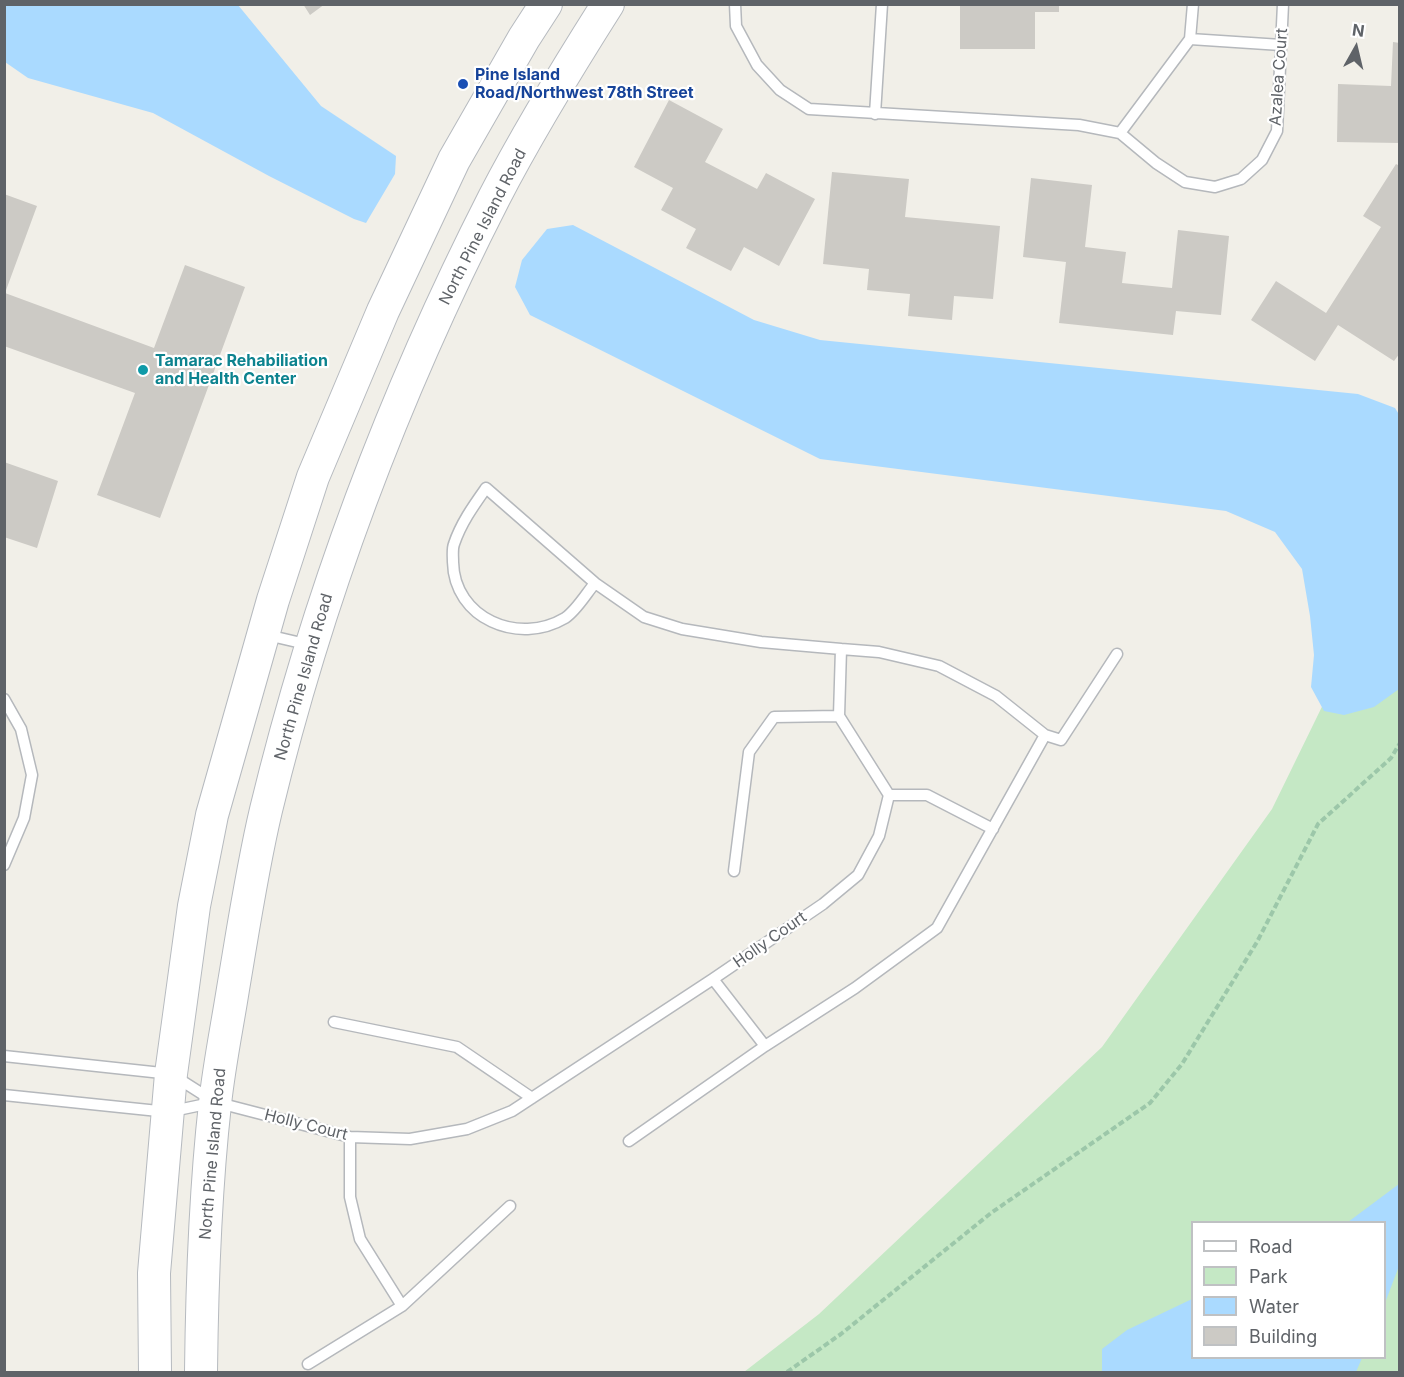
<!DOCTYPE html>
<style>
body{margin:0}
#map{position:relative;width:1404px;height:1377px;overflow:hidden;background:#f1efe8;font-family:Inter,sans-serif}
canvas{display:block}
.frame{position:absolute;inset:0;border:6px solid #5f6368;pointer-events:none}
.legend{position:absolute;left:1191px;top:1221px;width:195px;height:138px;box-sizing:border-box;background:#fff;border:2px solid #bfc1c3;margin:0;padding:8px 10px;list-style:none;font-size:18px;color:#5f6368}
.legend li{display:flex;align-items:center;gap:12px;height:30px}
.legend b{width:30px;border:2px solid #bfc1c3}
.north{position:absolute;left:1326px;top:18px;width:60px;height:60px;-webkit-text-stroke:4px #fff;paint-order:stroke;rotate:8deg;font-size:16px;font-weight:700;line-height:24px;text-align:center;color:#5f6368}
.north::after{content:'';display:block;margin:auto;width:21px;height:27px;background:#5f6368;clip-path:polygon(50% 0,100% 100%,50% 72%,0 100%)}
</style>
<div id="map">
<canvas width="1404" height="1377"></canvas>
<div class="frame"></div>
<ul class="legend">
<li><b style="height:8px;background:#fff"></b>Road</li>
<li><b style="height:16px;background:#c5e8c5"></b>Park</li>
<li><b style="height:16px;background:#aadaff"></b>Water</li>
<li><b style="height:16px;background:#cccac5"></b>Building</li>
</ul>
<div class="north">N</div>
</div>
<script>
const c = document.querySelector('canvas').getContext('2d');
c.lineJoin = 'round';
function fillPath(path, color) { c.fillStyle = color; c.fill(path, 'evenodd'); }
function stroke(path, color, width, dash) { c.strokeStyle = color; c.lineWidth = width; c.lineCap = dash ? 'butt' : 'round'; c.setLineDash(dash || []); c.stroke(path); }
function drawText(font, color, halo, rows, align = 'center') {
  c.font = font + ' Inter,sans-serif'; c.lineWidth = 4.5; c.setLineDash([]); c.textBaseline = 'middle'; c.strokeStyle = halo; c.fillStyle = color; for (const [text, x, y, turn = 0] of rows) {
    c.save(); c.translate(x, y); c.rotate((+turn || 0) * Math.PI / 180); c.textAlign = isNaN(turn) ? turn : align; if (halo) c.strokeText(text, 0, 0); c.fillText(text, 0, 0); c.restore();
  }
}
const green = new Path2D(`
 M1399,549V1372H744L819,1314L1102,1047L1272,809ZM1192,1222H1384V1358H1192Z`);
const water = new Path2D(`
 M5,4L238,5L321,106L396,156L395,174L366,223L354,219L269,176L153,113L28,78L5,62Z
 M573,225L754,320L820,340L1358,394L1395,408L1400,416L1399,689L1374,707L1344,715L1324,711L1311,687L1314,655L1310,616L1302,569L1275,532L1226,511L820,459L530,315L515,287L522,260L547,229Z
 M1399,1181V1266L1385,1303L1384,1222H1348L1399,1184Z
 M1192,1299V1358H1362L1356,1372H1102V1349L1127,1330Z`);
const building = new Path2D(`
 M303,4H325L310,15Z
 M960,4H1059V12H1035V49H960Z
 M1393,42L1400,43V143L1337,142L1338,84L1391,86Z
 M669,100L723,129L705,162L757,189L766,173L815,199L779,266L744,247L731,271L686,248L696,229L661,210L673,188L634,167Z
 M1396,164L1400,166V353L1394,361L1338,325L1315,361L1251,320L1276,281L1326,313L1381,227L1363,216Z
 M832,172L909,179L905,217L1000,226L993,299L954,296L952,320L908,316L910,294L867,290L869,269L823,264Z
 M1031,178L1092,185L1085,247L1126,252L1122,283L1172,288L1178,230L1229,236L1221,315L1176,311L1173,335L1059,323L1066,262L1023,257Z
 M4,194L37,206L5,293L154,348L185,265L245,287L160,518L97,495L135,393L4,346Z
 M4,462L58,481L37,548L4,537Z`);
const path = new Path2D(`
 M787,1372L841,1334L991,1213L1150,1103L1182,1064L1257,942L1318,824L1391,758L1400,743`);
const lane = new Path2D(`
 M735,4L736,26L757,65L780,90L809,109L1079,125L1120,133L1156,163L1185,182L1215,187L1241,179L1262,160L1277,131L1283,4
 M1190,39L1281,45
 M875,114L882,4
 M1120,133L1190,39L1193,4
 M267,635L310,645
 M841,649L879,652L939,666L996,696L1045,735
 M4,699L21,729L32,775L24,818L4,865
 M889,795H927L993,829
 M734,871L749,752L774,717L839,716
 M713,979L765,1046L855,988L937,928L1045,735L1061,740L1117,654
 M334,1022L457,1047L532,1098
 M4,1056L171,1074L215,1102L350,1137L410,1139L467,1129L512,1111L713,979L823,904L858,875L879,836L889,795L839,716L841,649L761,642L682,629L644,617L595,583C586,594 576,611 565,618C518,646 454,618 453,562C453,556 452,549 454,544C461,523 474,505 486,488L595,583
 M4,1095L168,1112L211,1103
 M350,1137V1197L360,1239L402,1306L510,1206
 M629,1141L765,1046
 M308,1364L402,1306`);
const secondary = new Path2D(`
 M155,1372L154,1273L171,1074L194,906L212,815L273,600L313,477L383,311L454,160L524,38L546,4
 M201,1372C202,1283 205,1193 215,1104C219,1066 227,1027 233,989C243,930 252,869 266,810C317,599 395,392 494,198C528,132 568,67 608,4`);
const markers = [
 [463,84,6,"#1a4fb4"],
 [143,370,6,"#0f9aa8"]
];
const transitNames = [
 ["Pine Island",475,75],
 ["Road/Northwest 78th Street",475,93]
];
const streetNames = [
 ["Azalea Court",1279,77,-86],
 ["North Pine Island Road",483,227,-63],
 ["North Pine Island Road",304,677,-74],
 ["Holly Court",770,940,-35],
 ["Holly Court",306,1125,14],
 ["North Pine Island Road",213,1154,-85]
];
const cultureNames = [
 ["Tamarac Rehabiliation",155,361],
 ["and Health Center",155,379]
];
fillPath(green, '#c5e8c5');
fillPath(water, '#aadaff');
fillPath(building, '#cccac5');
stroke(lane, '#b5b8bc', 13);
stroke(secondary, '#b6babf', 34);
stroke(path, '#9cc7a9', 4, [6, 3]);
stroke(lane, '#fff', 10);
stroke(secondary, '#fff', 32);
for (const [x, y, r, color] of markers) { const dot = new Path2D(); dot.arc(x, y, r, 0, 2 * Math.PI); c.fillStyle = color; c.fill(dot); stroke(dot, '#fff', 2); }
drawText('bold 16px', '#164399', '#fff', transitNames, 'left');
drawText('16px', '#5f6368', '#fff', streetNames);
drawText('bold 16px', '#0d838f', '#fff', cultureNames, 'left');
</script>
